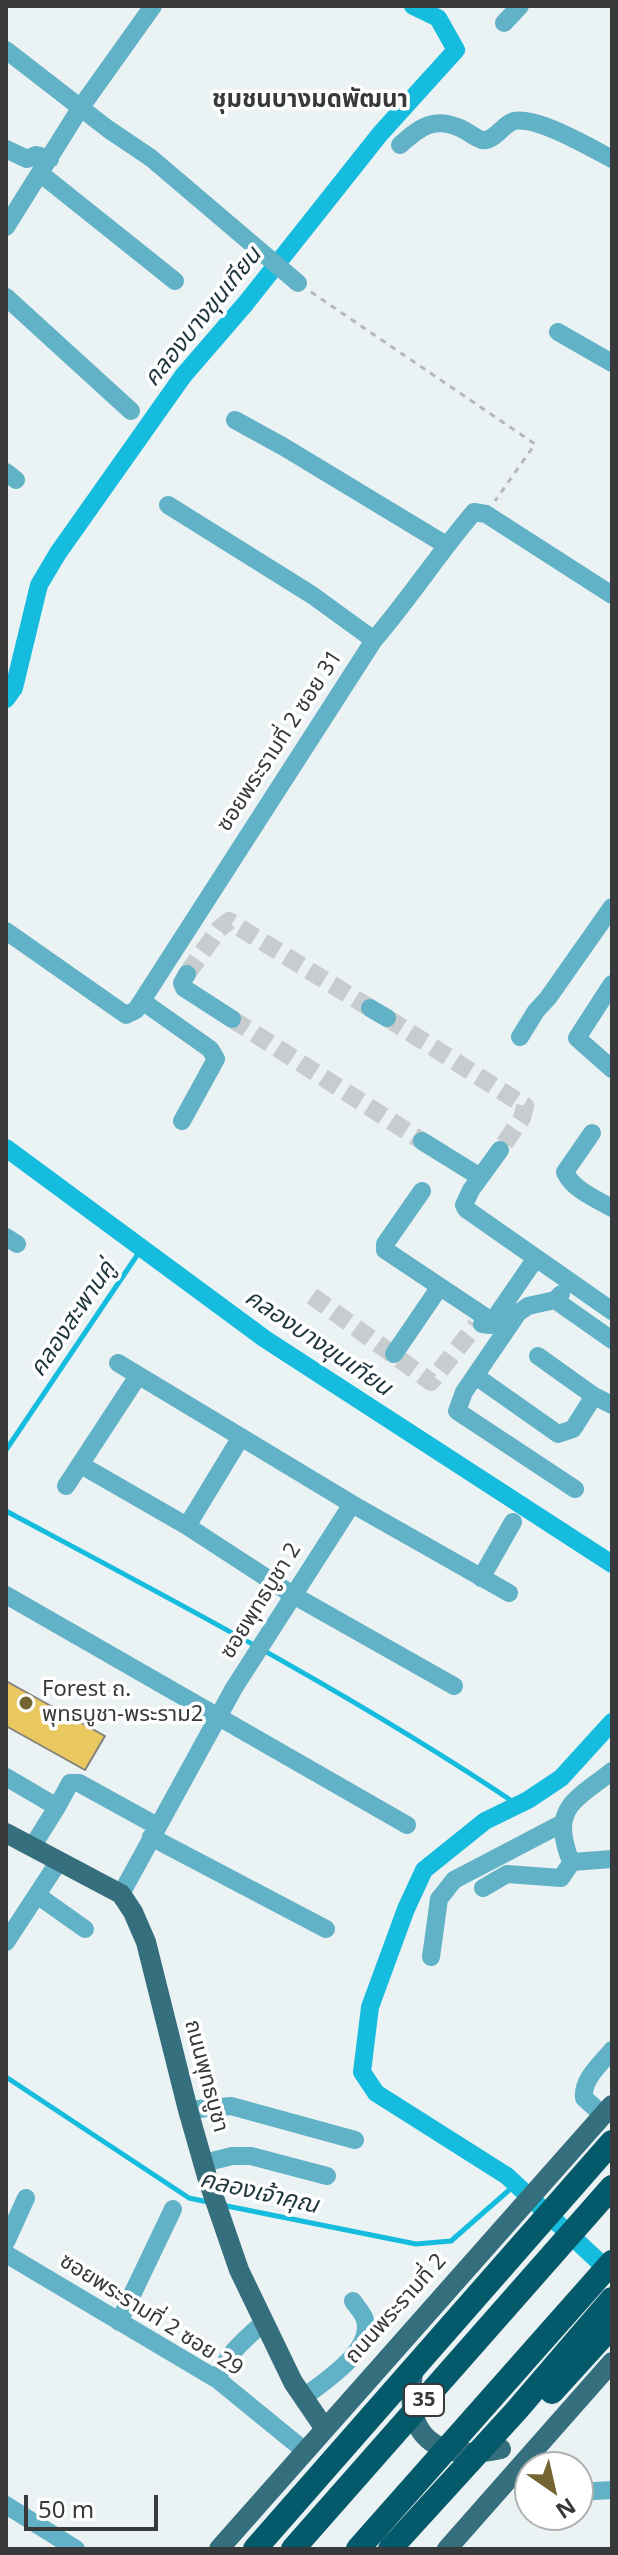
<!DOCTYPE html>
<meta charset="utf-8">
<style>
body{margin:0}
#map{position:relative;width:618px;height:2555px;overflow:hidden;background:#ebf2f3;font-family:"Noto Sans",sans-serif}
canvas{display:block}
.frame{position:absolute;inset:0;border:8px solid #37393a;pointer-events:none}
.north{position:absolute;left:514px;top:2451px;width:80px;height:80px;box-sizing:border-box;background:#fff;border:2px solid #afb0b0;border-radius:50%;rotate:146deg;font-size:22px;font-weight:700;line-height:32px;text-align:center;color:#37393a}
.north::after{content:'';display:block;margin:auto;width:28px;height:36px;background:#746431;clip-path:polygon(50% 0,100% 100%,50% 72%,0 100%)}
.scale{position:absolute;left:24px;top:2495px;width:134px;height:36px;box-sizing:border-box;border:4px solid #37393a;border-top:0;padding-left:10px;font-size:24px;line-height:28px;white-space:nowrap;color:#37393a;-webkit-text-stroke:6px #fff;paint-order:stroke}
</style>
<div id="map">
<canvas width="618" height="2555"></canvas>
<div class="frame"></div>
<div class="north">N</div>
<div class="scale">50 m</div>
</div>
<script>
const c = document.querySelector('canvas').getContext('2d');
c.lineJoin = 'round';
function stroke(path, color, width, dash) { c.strokeStyle = color; c.lineWidth = width; c.lineCap = dash ? 'butt' : 'round'; c.setLineDash(dash || []); c.stroke(path); }
function fillPath(path, color) { c.fillStyle = color; c.fill(path, 'evenodd'); }
function drawText(font, color, halo, rows, align = 'center') {
  c.font = font + ' "Noto Sans","Noto Sans Thai",sans-serif'; c.lineWidth = 7; c.setLineDash([]); c.textBaseline = 'middle'; c.strokeStyle = halo; c.fillStyle = color; for (const [text, x, y, turn = 0] of rows) {
    c.save(); c.translate(x, y); c.rotate((+turn || 0) * Math.PI / 180); c.textAlign = isNaN(turn) ? turn : align; if (halo) c.strokeText(text, 0, 0); c.fillText(text, 0, 0); c.restore();
  }
}
const stream = new Path2D(`
 M6,1450L142,1248
 M6,1511C180,1604 354,1695 518,1805
 M6,2077L189,2198L208,2202
 M222,2205L416,2244L451,2241L516,2184`);
const canal = new Path2D(`
 M6,699L14,688L39,585L58,553L183,376L246,303L380,134L456,50L438,18L413,6
 M6,1148L265,1339L612,1564
 M612,1722L561,1778L528,1800L485,1821L424,1870L406,1909L370,2007L362,2072L376,2093L507,2176L612,2274`);
const building = new Path2D(`
 M6,1681L105,1736L85,1770L6,1726Z`);
const minorTunnel = new Path2D(`
 M187,974L219,929L229,921L370,1008
 M387,1018L525,1106L522,1118L500,1150
 M232,1019L422,1141
 M312,1296L431,1382L476,1325`);
const path = new Path2D(`
 M311,292L535,444L495,501`);
const minor = new Path2D(`
 M504,23L520,6
 M6,50L108,129L151,158L298,283
 M400,145C419,128 433,116 460,128C467,131 475,138 482,140C494,142 503,124 514,121C537,116 591,148 612,159
 M6,149L27,159L36,155L50,159
 M41,174L175,281
 M6,227L81,107L153,6
 M6,297L131,411
 M558,332L612,363
 M235,420L284,447L446,545
 M6,472L16,480
 M168,505L312,595L374,640
 M6,931L126,1015L136,1010L374,640C409,599 439,553 474,512L486,514L612,595
 M187,974L182,983L184,988L232,1019
 M612,984L577,1038L612,1069
 M142,1001L210,1049L216,1059L182,1121
 M370,1008L387,1018
 M520,1037L536,1011L548,998L612,907
 M592,1133L565,1172C572,1189 596,1199 612,1208
 M422,1141L480,1177
 M500,1150L471,1190L464,1205L466,1209L612,1311
 M422,1191L385,1244V1250L493,1322
 M6,1237L17,1244
 M561,1294L555,1300L612,1340
 M555,1300L528,1306L518,1313L464,1392L457,1411L575,1489
 M482,1324L490,1325L536,1258
 M394,1354L439,1288
 M538,1356L594,1396
 M118,1363L352,1504L509,1593
 M477,1377L558,1434L573,1429L594,1396L612,1405
 M81,1465L187,1526L293,1595L454,1686
 M66,1486L138,1376
 M187,1526L241,1437
 M481,1578L513,1522
 M6,1595L407,1825
 M612,1771C588,1791 557,1803 564,1838C566,1847 567,1855 572,1862L612,1859
 M6,1777L57,1807L32,1847
 M57,1807L70,1783H79L157,1826
 M151,1837L326,1929
 M483,1888L507,1874L561,1878L572,1862
 M121,1894L234,1688L352,1504
 M37,1895L85,1929
 M6,1942L59,1861
 M431,1957L439,1899L454,1880L561,1824
 M188,2110L231,2106L355,2140
 M603,2115L584,2098C582,2079 601,2064 612,2050
 M204,2163L232,2156H251L327,2176
 M6,2242L26,2198
 M6,2254L218,2380L305,2451
 M119,2322L173,2209
 M218,2380C224,2356 245,2339 263,2323
 M303,2398C324,2381 377,2349 364,2317C361,2311 356,2306 353,2301
 M514,2473L530,2485
 M578,2492L612,2490
 M6,2505L76,2549`);
const major = new Path2D(`
 M6,1833L121,1894L133,1912L146,1942L188,2110L208,2180L239,2270L293,2382L325,2429
 M414,2368C401,2436 436,2463 501,2449
 M219,2549L612,2105
 M447,2549L612,2362`);
const highway = new Path2D(`
 M552,2392L612,2326
 M255,2549L612,2142
 M293,2549L612,2187
 M358,2549L612,2262
 M390,2549L516,2411L612,2299`);
const markers = [
 [26,1703,8,"#746431"]
];
const shields = [
 [424,2400,40]
];
const shieldNames = [
 ["35",424,2400]
];
const streetNames = [
 ["ซอยพระรามที่ 2 ซอย 31",280,741,-57],
 ["ซอยพุทธบูชา 2",261,1601,-58],
 ["ถนนพุทธบูชา",206,2076,75],
 ["ถนนพระรามที่ 2",396,2309,-48],
 ["ซอยพระรามที่ 2 ซอย 29",151,2315,32]
];
const poiNames = [
 ["Forest ถ.",42,1690],
 ["พุทธบูชา-พระราม2",42,1715]
];
const neighbourhoodNames = [
 ["ชุมชนบางมดพัฒนา",310,100]
];
const waterNames = [
 ["คลองบางขุนเทียน",203,317,-51],
 ["คลองสะพานคู่",73,1319,-56],
 ["คลองบางขุนเทียน",318,1343,34],
 ["คลองเจ้าคุณ",259,2193,13]
];
stroke(stream, '#16bcdd', 5);
stroke(canal, '#16bcdd', 18);
fillPath(building, '#eac860');
stroke(building, '#83827d', 2);
stroke(minorTunnel, '#c7cdce', 18, [18, 9]);
stroke(path, '#b3b9ba', 3, [6, 6]);
stroke(minor, '#61b1c7', 18);
stroke(major, '#356e7d', 20);
stroke(highway, '#04596a', 24);
for (const [x, y, r, color] of markers) { const dot = new Path2D(); dot.arc(x, y, r, 0, 2 * Math.PI); c.fillStyle = color; c.fill(dot); stroke(dot, '#fff', 3); }
for (const [x, y, w] of shields) { const box = new Path2D(); box.roundRect(x - w / 2, y - 16, w, 32, 6); c.fillStyle = '#fff'; c.fill(box); stroke(box, '#37393a', 2); }
drawText('bold 20px', '#37393a', null, shieldNames);
drawText('22px', '#37393a', '#fff', streetNames);
drawText('22px', '#37393a', '#fff', poiNames, 'left');
drawText('bold 24px', '#37393a', '#fff', neighbourhoodNames);
drawText('italic 24px', '#1e363c', '#fff', waterNames);
</script>
